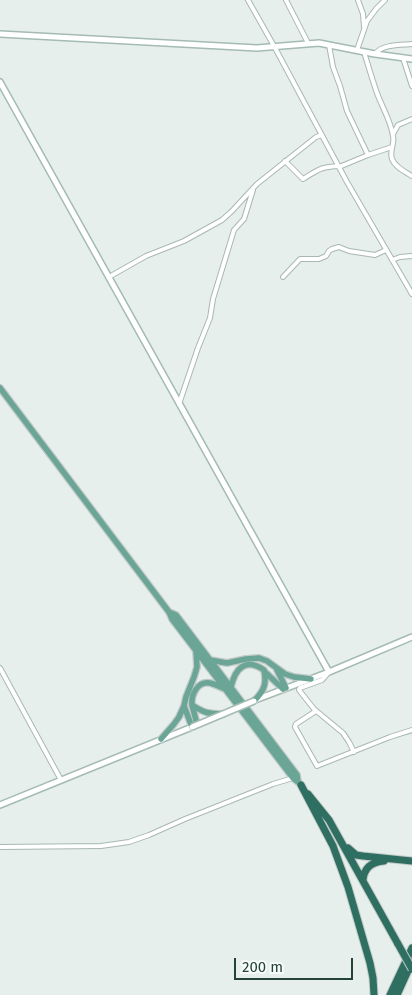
<!DOCTYPE html>
<style>
body{margin:0}
#map{position:relative;width:412px;height:995px;overflow:hidden;background:#e6efeb;font-family:"Fira Sans",sans-serif}
canvas{display:block}
.scale{position:absolute;left:234px;top:958px;width:119px;height:22px;box-sizing:border-box;border:2px solid #24423a;border-top:0;padding-left:6px;font-size:15px;line-height:18px;white-space:nowrap;color:#24423a;-webkit-text-stroke:4px #f7fbf9;paint-order:stroke}
</style>
<div id="map">
<canvas width="412" height="995"></canvas>
<div class="scale">200 m</div>
</div>
<script>
const c = document.querySelector('canvas').getContext('2d');
c.lineJoin = 'round';
function stroke(path, color, width, dash) { c.strokeStyle = color; c.lineWidth = width; c.lineCap = dash ? 'butt' : 'round'; c.setLineDash(dash || []); c.stroke(path); }
const street = new Path2D(`
 M248,0L274,46L347,182L412,294
 M286,0L308,43
 M358,0L363,14L364,27
 M329,45L333,67L340,86L347,111L368,155
 M357,50L367,21L376,9L385,0
 M364,52C368,65 372,79 377,93C382,107 391,121 393,136C395,144 389,151 392,159C395,167 405,172 412,176
 M375,54C382,44 401,45 412,44
 M403,58L412,86
 M393,134L398,125L412,119
 M285,161L303,179C318,170 319,167 339,166
 M339,167L368,155L392,147
 M392,260L400,257L412,256
 M109,277L146,256L184,241L222,220L232,211L257,184L316,137L322,135
 M283,277L300,259H319L326,256L329,251L332,249L339,247L349,251L375,255L386,250
 M179,404L198,348L210,318L213,299L234,230L244,219L253,190
 M0,668L61,780
 M329,672L322,680L300,688L299,690L314,709L343,733L349,742L354,752
 M316,711L296,724L295,727L317,766L390,737L412,730
 M0,847L101,846L129,842L149,835L185,819L273,784L293,778`);
const secondary = new Path2D(`
 M0,34L257,48L319,43L375,54L412,59
 M0,82L329,672
 M255,700L329,672L412,637
 M0,805L192,727`);
const primary = new Path2D(`
 M0,388L169,612L172,619L293,778L298,782
 M169,612L176,615L297,775L298,782
 M210,660L227,663L246,659L259,658L267,661L285,674L294,677L311,679
 M277,670L286,688
 M265,672L283,689
 M231,687C235,669 245,657 264,670C267,684 264,691 254,701
 M192,705L197,724
 M184,706L192,727
 M223,714C209,714 204,713 192,705C191,695 197,681 210,683C215,684 220,687 225,689
 M161,739L174,724L179,717L184,706L186,697L194,677L197,667L196,650`);
const highway = new Path2D(`
 M301,785L333,846L348,887L370,963L373,978L374,995
 M308,794L329,820L398,944
 M348,848L356,855L363,856L412,861
 M363,880C364,868 371,862 384,861
 M390,995L412,948
 M397,995L412,962`);
const secondaryBridge = new Path2D(`
 M192,727L254,701`);
const highwayBridge = new Path2D(`
 M398,944L412,969`);
stroke(street, '#a8b8b2', 6);
stroke(secondary, '#a4bbb3', 8);
stroke(primary, '#c2cac8', 8);
stroke(highway, '#c2cac8', 9);
stroke(street, '#fff', 4);
stroke(secondary, '#fff', 5);
stroke(primary, '#6aa596', 5.5);
stroke(highway, '#2f6f62', 7);
stroke(secondaryBridge, '#a4bbb3', 8, []);
stroke(highwayBridge, '#c2cac8', 9, []);
stroke(secondaryBridge, '#fff', 5);
stroke(highwayBridge, '#2f6f62', 7);
</script>
